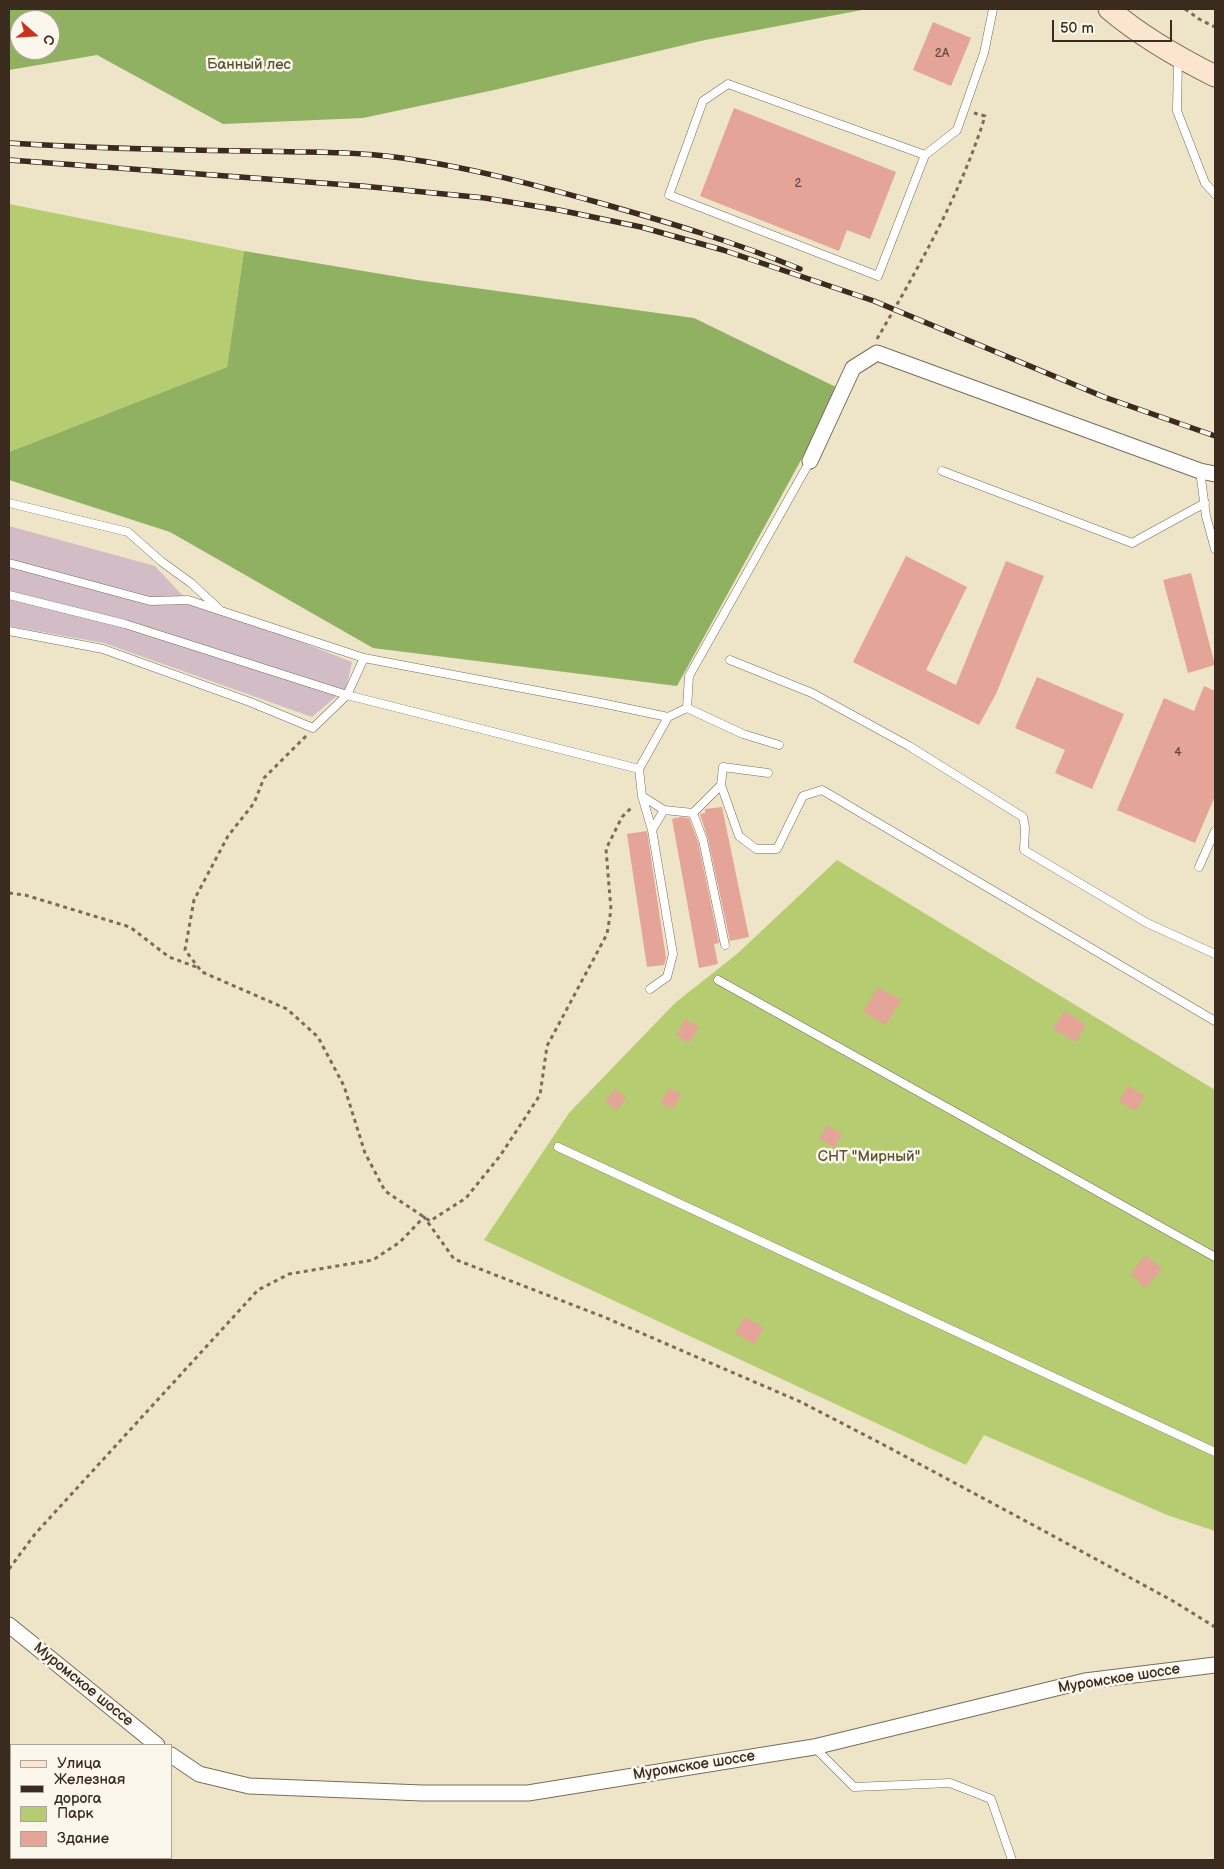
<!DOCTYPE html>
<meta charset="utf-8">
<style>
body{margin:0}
#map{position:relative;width:1224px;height:1869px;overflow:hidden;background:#eee5c8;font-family:"Balsamiq Sans",sans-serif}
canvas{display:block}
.frame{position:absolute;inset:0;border:10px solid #3b2a1e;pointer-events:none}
.legend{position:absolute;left:10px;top:1744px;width:162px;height:115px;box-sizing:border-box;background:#fbf7ec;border:1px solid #aea59a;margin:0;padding:6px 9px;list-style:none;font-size:15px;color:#3b2a1e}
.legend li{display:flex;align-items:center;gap:10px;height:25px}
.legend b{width:25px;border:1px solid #aea59a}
.north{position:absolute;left:10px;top:10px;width:50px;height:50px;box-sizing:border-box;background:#fbf7ec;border:1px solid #aea59a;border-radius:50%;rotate:109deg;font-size:14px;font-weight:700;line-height:20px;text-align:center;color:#3b2a1e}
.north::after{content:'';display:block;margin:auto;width:18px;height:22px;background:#c8321e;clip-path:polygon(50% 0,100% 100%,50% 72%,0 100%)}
.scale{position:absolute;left:1052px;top:20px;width:120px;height:22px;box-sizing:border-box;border:2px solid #3b2a1e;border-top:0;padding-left:6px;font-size:15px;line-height:18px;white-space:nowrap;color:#3b2a1e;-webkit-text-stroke:4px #fbf7ec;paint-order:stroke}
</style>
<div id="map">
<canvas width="1224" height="1869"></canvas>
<div class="frame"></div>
<ul class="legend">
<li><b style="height:6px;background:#fce5d0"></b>Улица</li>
<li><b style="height:6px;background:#3b2a1e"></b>Железная дорога</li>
<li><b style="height:14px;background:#b6cc70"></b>Парк</li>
<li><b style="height:14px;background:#e4a498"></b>Здание</li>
</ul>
<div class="north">С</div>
<div class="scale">50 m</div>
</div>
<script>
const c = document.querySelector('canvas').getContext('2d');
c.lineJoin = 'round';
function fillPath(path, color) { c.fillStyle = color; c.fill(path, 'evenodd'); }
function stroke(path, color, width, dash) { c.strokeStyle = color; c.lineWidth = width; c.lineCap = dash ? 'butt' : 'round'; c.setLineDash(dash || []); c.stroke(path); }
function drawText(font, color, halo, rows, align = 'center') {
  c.font = font + ' "Balsamiq Sans",sans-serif'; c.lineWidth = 5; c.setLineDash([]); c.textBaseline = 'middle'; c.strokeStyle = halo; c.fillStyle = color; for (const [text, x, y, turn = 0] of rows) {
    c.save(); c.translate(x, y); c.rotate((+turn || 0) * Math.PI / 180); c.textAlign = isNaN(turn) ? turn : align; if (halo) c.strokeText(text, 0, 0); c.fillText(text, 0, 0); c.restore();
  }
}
const industrial = new Path2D(`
 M9,526L155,566L182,595L352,662L346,688L312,717L104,643L9,626Z`);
const green = new Path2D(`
 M9,204L244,251L227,367L9,452Z
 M837,860L1215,1090V1531L1167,1515L984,1435L966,1465L484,1240L569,1113L675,1003L737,954Z`);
const forest = new Path2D(`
 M9,9H867L705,40L494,90L363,118L223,124L97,55L9,70ZM20,20H50V50H20Z
 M244,251L417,280L694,318L840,389L677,686L373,648L170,532L9,480V452L227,367Z`);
const building = new Path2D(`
 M933,22L971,38L951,86L913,70Z
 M734,108L896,172L870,239L847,230L839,251L700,196Z
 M906,556L967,587L926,670L956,685L1006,561L1044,576L996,694L979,725L853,662Z
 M1191,573L1215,665L1188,673L1163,580Z
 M1037,677L1124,714L1092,789L1055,773L1065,750L1015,728Z
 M1204,686L1215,691V796L1195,843L1117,810L1164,698L1194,711Z
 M722,807L749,937L730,941L708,839L700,814L705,813V809Z
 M680,817L689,818L698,842L719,943L714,944L718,964L699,968L672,819Z
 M647,831L666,958L664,965L647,967L627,834Z
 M878,987L901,1000L886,1025L863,1012Z
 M1064,1011L1086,1025L1076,1042L1053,1029Z
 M685,1019L699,1027L689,1043L676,1035Z
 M1128,1086L1145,1096L1136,1111L1119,1101Z
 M669,1088L681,1094L673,1109L661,1103Z
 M614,1089L626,1097L618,1110L605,1102Z
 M827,1125L842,1135L834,1148L819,1138Z
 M1146,1255L1162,1269L1146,1288L1130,1274Z
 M745,1317L764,1328L754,1344L735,1333Z`);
const path = new Path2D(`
 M1185,9L1199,19L1215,27
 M877,339C917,270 962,192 985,116L974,113
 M306,736L264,778L254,803L228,836L194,900L185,950L202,972L287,1009L318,1037L344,1086L365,1153L385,1191L430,1221L466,1198L500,1156L540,1095L547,1046L607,934L611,910L606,849L622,817L633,806
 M9,893L25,895L130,927L169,957L199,968
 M9,1569L35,1534L258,1290L289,1274L373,1260L400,1242L424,1217L454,1259L604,1317L801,1402L884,1445L1033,1525L1173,1601L1215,1627`);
const service = new Path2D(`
 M1178,59L1177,111L1205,183L1215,194
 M925,155L728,84L703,101L669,195L878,276L925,155L957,130L984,53L993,9
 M942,471L1132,543L1205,503
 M1200,471L1206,516L1215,549
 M9,503L128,532L162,562L191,583L218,608
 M9,563L150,601L188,600L364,658L601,703L668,717
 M9,595L125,624L347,695L639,769
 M9,631L103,649L250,702L313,728L347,695L364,658
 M730,660L812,693L909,746L1023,817L1025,828L1024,850L1147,923L1215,954
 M687,708L689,676L810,461
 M779,745L743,734L687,708L668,717L639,769L642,796L664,810L693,813L721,785L739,836L756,849H777L803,796L822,790L1215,1021
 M721,785L723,767L768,773
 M642,796L652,830
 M693,813L703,840L725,945
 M1199,867L1215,831
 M718,980L1215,1257
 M650,989L667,977L673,954L652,830L664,810
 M558,1147L1215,1452
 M814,1747L854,1787L950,1783L991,1799L1012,1860`);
const minor = new Path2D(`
 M810,461L853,368L877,353L1200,471L1215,474
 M9,1625L157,1745
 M171,1755L199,1774L249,1786L422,1793H528L814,1747L1085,1681L1215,1665`);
const secondary = new Path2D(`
 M1109,9C1142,37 1177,57 1215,76`);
const rail = new Path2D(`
 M9,143C88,148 168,150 248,151C299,152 351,151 402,158C469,167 535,185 600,203C667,222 735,242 800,269
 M9,160L362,186L485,198L559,210L641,227L723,250L874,301L1104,397L1215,436`);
const numberNames = [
 ["2А",942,54],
 ["2",798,184],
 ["4",1178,753]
];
const parkNames = [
 ["Банный лес",249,65],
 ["СНТ \"Мирный\"",869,1157]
];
const streetNames = [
 ["Муромское шоссе",1119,1679,-9],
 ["Муромское шоссе",83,1685,39],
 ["Муромское шоссе",694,1766,-9]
];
fillPath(industrial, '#d2bdc6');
fillPath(green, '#b6cc70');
fillPath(forest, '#90b062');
fillPath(building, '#e4a498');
stroke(service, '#7a6b5a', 9);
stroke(minor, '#7a6b5a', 17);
stroke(secondary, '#7a6b5a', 23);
stroke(path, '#7a6b5a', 3, [4, 4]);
stroke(service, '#fff', 8);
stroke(minor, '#fff', 15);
stroke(secondary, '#fce5d0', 21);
stroke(rail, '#3b2a1e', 5.5);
stroke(rail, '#fbf7ec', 4, [11]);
drawText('12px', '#65483c', null, numberNames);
drawText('15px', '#5a5232', '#fbf7ec', parkNames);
drawText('15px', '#3b2a1e', '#fbf7ec', streetNames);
</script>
